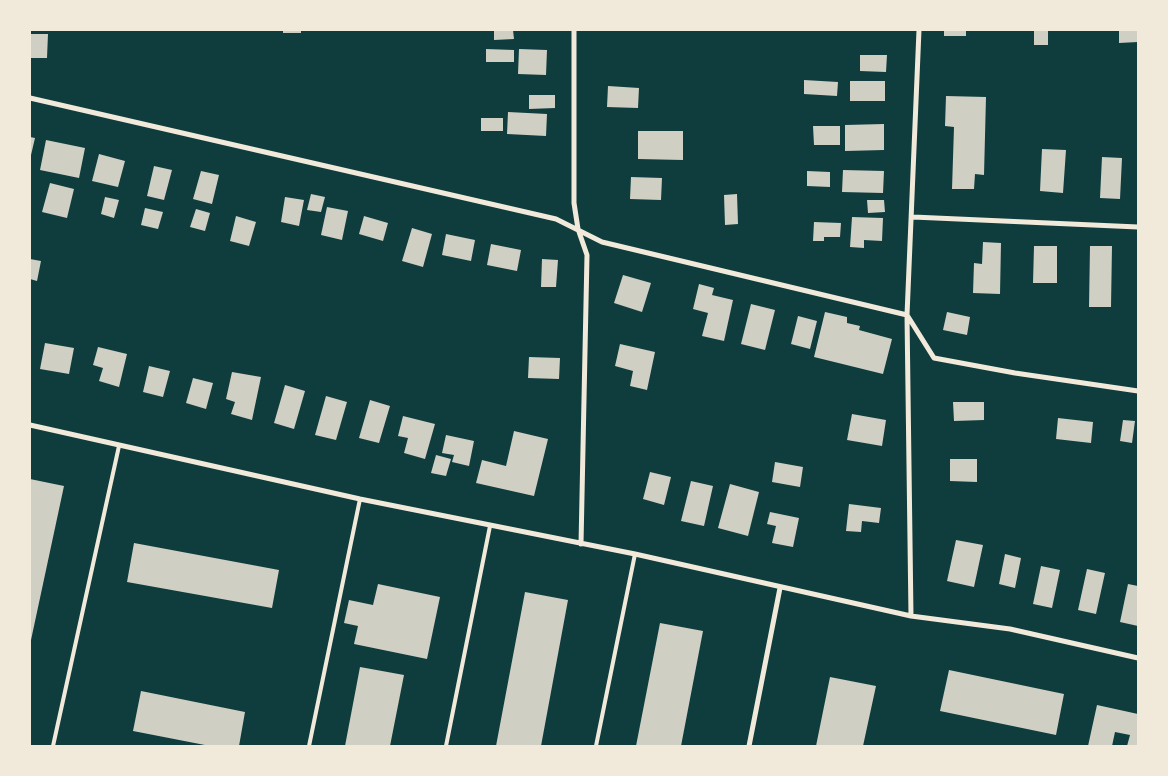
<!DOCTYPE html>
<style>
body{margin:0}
#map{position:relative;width:1168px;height:776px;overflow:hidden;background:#0f3d3e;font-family:Montserrat,sans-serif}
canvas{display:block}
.frame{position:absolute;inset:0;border:31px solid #f1e9da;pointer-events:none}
</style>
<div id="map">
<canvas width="1168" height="776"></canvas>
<div class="frame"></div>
</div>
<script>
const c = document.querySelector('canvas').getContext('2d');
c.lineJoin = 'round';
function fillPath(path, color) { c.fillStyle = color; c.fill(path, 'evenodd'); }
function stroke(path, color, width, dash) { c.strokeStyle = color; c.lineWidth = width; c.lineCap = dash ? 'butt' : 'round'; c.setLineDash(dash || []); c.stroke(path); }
const building = new Path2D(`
 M283,30H301V33H283Z
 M494,30H513L514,39L494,40Z
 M944,30H966V36H944Z
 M1034,30H1048V45H1034Z
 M1119,30H1138V42L1119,43Z
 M30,34H48L47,58H30Z
 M486,49L514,50V62H486Z
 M519,49L547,50L546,75L518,74Z
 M860,55H887L886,72L860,71Z
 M804,80L838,82L837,96L804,94Z
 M850,81H885V101H850Z
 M608,86L639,88L638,108L607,107Z
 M529,95H555V108L529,109Z
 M946,96L986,97L984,175L975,174L974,189H952L954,127L945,126Z
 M508,112L547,114L546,136L507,134Z
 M481,118H503V131H481Z
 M884,124V150L845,151V125Z
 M813,126H840V145H814Z
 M638,131H683V160L638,159Z
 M30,137L35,138L31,155H30Z
 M46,140L85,148L79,178L40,170Z
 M1042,149L1066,150L1063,193L1040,191Z
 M99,154L125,161L118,187L92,181Z
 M1102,157L1122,158L1120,199L1100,198Z
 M154,166L172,170L164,200L147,196Z
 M843,170L884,171L883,193L842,192Z
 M201,171L219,175L212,204L193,199Z
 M807,171L830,172V187L807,186Z
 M631,177L662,178L661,200L630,199Z
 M50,183L74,189L67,218L42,212Z
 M311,194L325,197L321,212L307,210Z
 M737,194L738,224L725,225L724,195Z
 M105,197L119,200L114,218L101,214Z
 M285,197L304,200L299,226L281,222Z
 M867,200H884L885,212L868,213Z
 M327,207L348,211L342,240L321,235Z
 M145,208L163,212L158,229L141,225Z
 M196,209L210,213L205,231L190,227Z
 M236,216L256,222L249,246L230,241Z
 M364,216L388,223L383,241L359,234Z
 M852,217L883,218L882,241L864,240V248L850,247Z
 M814,222L841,223L840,237H824V241H813Z
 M412,228L432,234L423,267L402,261Z
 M446,234L475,240L471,261L442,255Z
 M983,242L1001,243L1000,294L973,293L974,263L982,264Z
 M491,244L521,250L517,271L487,265Z
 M1034,246H1057V283H1033Z
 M1090,246H1112L1111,307H1089Z
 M30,259L41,261L37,281L30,279Z
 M542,259L558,260L556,287H541Z
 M623,275L651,283L642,312L614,303Z
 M699,284L714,288L712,295L733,300L724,341L702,336L708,313L693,309Z
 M751,304L775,310L765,350L741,344Z
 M825,312L847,317V323L860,326L859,330L892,339L883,374L814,357Z
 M947,312L970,317L967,335L943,330Z
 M798,316L817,321L810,349L791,344Z
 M45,343L74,348L69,374L40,369Z
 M620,344L655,352L647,390L630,386L633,371L615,366Z
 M98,347L127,354L119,387L99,381L103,368L93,365Z
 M529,357L560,358L559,379L528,378Z
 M149,366L170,371L163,397L143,392Z
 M232,372L261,377L252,420L231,414L235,402L226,399Z
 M193,378L213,383L206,409L186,403Z
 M285,385L305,391L294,429L274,423Z
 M326,396L347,402L336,440L315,435Z
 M370,400L390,406L379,443L359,438Z
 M953,402H984V420L954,421Z
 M852,414L886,420L882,446L847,440Z
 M403,416L435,424L425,459L404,453L408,438L398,436Z
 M1058,418L1093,422L1091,443L1056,439Z
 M1123,420L1135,421L1132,443L1120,441Z
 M514,431L548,439L534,496L476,483L482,460L506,466Z
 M446,435L474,441L469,466L452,462L454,455L442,453Z
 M436,455L451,459L446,476L431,473Z
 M950,459H977V482L950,481Z
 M775,462L803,467L800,487L772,482Z
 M650,472L671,477L664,505L643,499Z
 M30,479L64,486L31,640H30Z
 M691,481L713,486L704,526L681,521Z
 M730,484L759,492L748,536L718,528Z
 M849,504L881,508L879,523L862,521L861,532L846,531Z
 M770,512L799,518L793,547L772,543L776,526L767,524Z
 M956,540L983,545L974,587L947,581Z
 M134,543L279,570L272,608L127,582Z
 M1005,554L1021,558L1015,588L999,584Z
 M1041,566L1060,570L1052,608L1033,604Z
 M1087,569L1105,573L1096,614L1078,610Z
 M378,584L440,597L427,659L354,644L358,626L344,623L349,600L373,605Z
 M1128,584L1138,586V626L1120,622Z
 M525,592L568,600L541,746H496Z
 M660,623L703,631L681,746H636Z
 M360,667L404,675L390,746H345Z
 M949,670L1064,694L1056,735L940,711Z
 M830,677L876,686L863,746H816Z
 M141,691L245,712L239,746H210L133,731Z
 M1097,705L1138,714V746H1127L1130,735L1115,732L1112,746H1088Z`);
const service = new Path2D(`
 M53,746L119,446
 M309,746L360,499
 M446,746L490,526
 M596,746L635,554`);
const minor = new Path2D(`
 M574,30V203L578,229L587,255L581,544
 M30,98L556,219L602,242L907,315L934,358L1015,373L1138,391
 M913,217L1138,227
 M30,425L360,499L635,554L911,616L1010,629L1138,658
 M911,616L907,315L919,30
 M749,746L780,588`);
fillPath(building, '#cfcfc3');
stroke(service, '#f1e9da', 4);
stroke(minor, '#f1e9da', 5);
</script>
